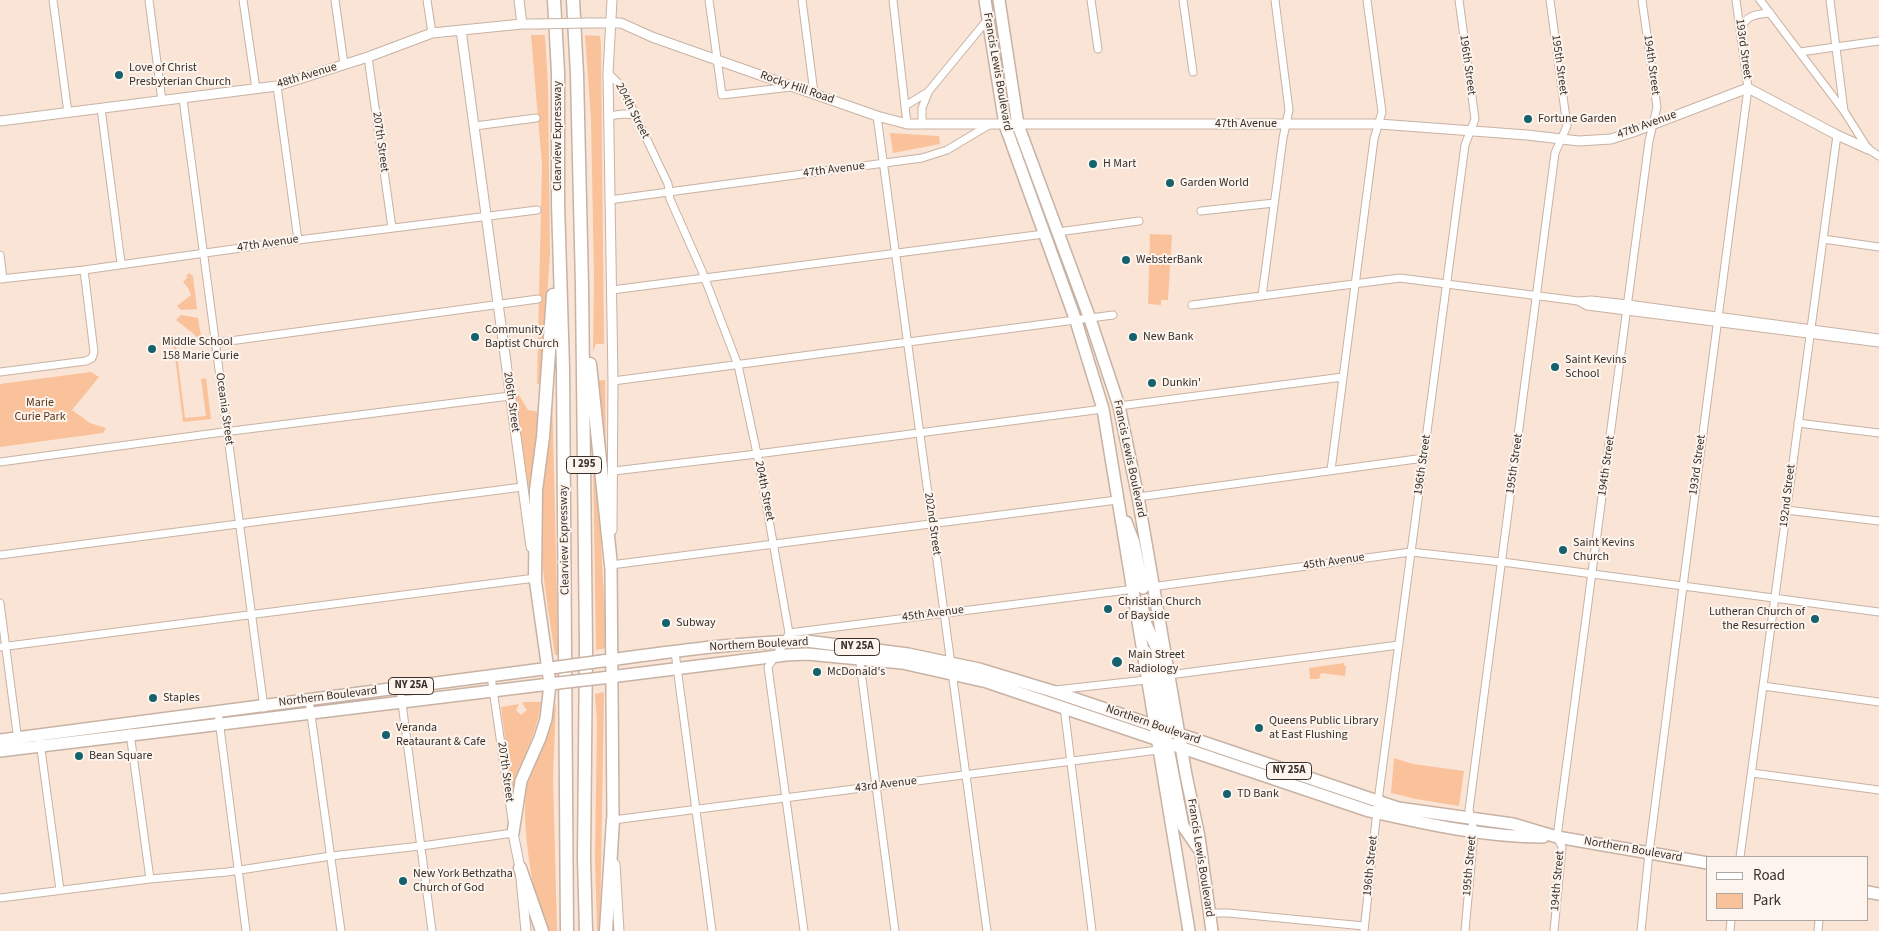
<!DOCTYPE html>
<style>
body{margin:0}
#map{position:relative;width:1879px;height:931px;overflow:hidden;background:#fae4d5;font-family:"Source Sans 3",sans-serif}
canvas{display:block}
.legend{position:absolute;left:1706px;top:856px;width:162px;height:65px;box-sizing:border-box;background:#fdf4ee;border:1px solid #aea6a0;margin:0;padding:6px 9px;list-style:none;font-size:15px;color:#38302a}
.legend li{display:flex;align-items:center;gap:10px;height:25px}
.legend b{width:25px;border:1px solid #aea6a0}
</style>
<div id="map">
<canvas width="1879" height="931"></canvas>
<ul class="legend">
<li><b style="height:6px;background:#fff"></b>Road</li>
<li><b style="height:14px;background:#f9c29b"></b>Park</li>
</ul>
</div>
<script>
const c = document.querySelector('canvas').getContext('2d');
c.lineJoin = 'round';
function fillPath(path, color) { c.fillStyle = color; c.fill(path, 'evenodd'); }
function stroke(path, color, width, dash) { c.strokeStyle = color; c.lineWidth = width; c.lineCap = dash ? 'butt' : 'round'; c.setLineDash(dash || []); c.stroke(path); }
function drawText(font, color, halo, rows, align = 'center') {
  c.font = font + ' "Source Sans 3",sans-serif'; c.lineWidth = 4; c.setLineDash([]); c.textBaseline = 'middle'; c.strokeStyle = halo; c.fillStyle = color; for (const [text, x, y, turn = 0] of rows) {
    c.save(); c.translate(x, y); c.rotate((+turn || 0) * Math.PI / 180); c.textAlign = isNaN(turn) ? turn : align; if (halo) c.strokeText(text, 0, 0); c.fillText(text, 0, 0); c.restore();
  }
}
const green = new Path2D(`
 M531,35H545L548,85L550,254L541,383L537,384L542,165Z
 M585,35L600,36L601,45L604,344H596L593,352L594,278L591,119Z
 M890,133L939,136L940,144L893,153Z
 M1150,234L1172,235L1168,300H1161V305L1148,304Z
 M189,273L193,276L197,309L181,310L177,306L191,295L188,288L183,282L188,277L186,276Z
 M181,315L198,318L201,336L196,337L195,335L176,320Z
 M168,341L176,346L185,418L206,416L201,379L206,378L211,419L183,422L174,348L167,342Z
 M91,372L99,377L72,410L90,423L106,428L103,433L0,447V384Z
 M605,380L606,472L595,381Z
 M515,389L528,410L539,412L533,491L530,493L524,476Z
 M552,392L558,640V655H555C549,615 542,574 540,533C538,486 546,439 552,392Z
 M593,460L599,508L607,648L596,650Z
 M1344,663V666H1346L1345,676L1321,673L1319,679H1310L1309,668Z
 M604,692L600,931H597L595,859L597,722L595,694Z
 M524,702H541C538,733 520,761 512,792L501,707L519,704L516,710L521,715L527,710L522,703Z
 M556,703L553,777L557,931H545C533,898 520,819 527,786C531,766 543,748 549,729C552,720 553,711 556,703Z
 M1394,758L1413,764L1464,771L1459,806L1416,799L1391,793Z`);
const minor = new Path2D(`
 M53,0L68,113
 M149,0L162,101
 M243,0L256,89
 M335,0L344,64
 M427,0L432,33
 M709,0L722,95L791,87
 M802,0L814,93
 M893,0L907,124
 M1091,0L1098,49
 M1183,0L1193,72
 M1760,0L1844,111L1868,149L1879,156
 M1830,0L1844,111
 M1740,30C1746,15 1756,14 1770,13
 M1800,52L1879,41
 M368,57L392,228
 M608,73L622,87L668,184L670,199L702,271L738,365L759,463L789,633L785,642L768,667L804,931
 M277,86L298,240
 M183,99L264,708
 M905,106L928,92L988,19
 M101,108L121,263
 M608,116L623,114L635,115
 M877,116L987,931
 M922,124V108L928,93
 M475,126L536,118
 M609,200L922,158L947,150L989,125
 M1201,211L1274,203
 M1058,232L1139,221
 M1823,239L1879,247
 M0,255L3,279
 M0,279L84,270L298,240L537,210
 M612,290L1044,234
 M1262,296L1283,138L1289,110L1275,0
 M1578,301L1587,306L1879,343
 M1192,305L1400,278L1578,301L1591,300L1628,304L1879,338
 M215,343L538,299
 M0,372L86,361L92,358L94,352L84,270
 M613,381L1113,315
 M1119,406L1343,377
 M1798,423L1879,433
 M0,462L216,433L510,396
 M1331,470L1374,139L1382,112L1367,0
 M614,471L757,454L1103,409
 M1138,497L1424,458
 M1786,510L1879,521
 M0,555L522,487
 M611,565L1117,500
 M1151,587L1411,552L1510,563L1879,612
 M0,603L18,741
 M789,633L1135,589
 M0,647L535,578
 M675,652L712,931
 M859,656L895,931
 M1169,675L1399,645
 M491,676L512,820
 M1763,686L1879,702
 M400,688L432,931
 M1055,690L1146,680
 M309,700L341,931
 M1064,707L1092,931
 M218,712L246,931
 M130,733L150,879
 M40,742L60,890
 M1752,773L1879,790
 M613,820L1158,750
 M1740,857L1837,135
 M0,898L150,879L227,872L331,856L429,845L513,833V831
 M1210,913H1228L1364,926
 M1364,931L1378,801L1465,145L1475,119L1459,0
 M1465,931L1474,831L1469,810L1555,153L1567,126L1550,0
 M1554,931L1562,847L1557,837L1649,141L1657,107L1642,0
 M1641,931L1649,853L1682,594L1748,88L1736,0
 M1730,931L1731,920
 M1818,931L1819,920`);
const tertiary = new Path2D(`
 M519,0L522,24
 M612,0L608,73L613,381L612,530
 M586,23H621L652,37L717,60L877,116L907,124H1379L1527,135L1579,141L1611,139L1633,132L1748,88L1837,135L1868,149
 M461,30L531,547
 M0,121L277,86L368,57L432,33L522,24H537
 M513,833L520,868L526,931
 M615,864L619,931`);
const primary = new Path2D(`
 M985,0L1005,125L1076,321L1103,409L1189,931
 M999,0L1018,125L1090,319L1119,406L1138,497L1186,775L1199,837L1212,931
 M1126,522L1134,543L1143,588
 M611,565L613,820
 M1143,610L1145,622L1161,658
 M1145,651L1157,672L1168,734
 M602,661C670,652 737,642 806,641L908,654L979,669L1052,691L1398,808L1513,824L1557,837L1708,863
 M602,678L786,655L807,654L902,663L987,682L1369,811C1426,824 1484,837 1543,837
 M1166,738L1183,826L1198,848
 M0,740L558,667
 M0,751L558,683
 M513,833L521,781L540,738L546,719L550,684L535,578
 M1868,892L1879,894`);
const motorway = new Path2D(`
 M554,0L558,72V203L563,369L567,931
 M573,0L577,74L582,286L586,648L584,858L586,931
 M590,364L611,565
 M535,578L536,490L543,437L553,295
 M520,868L542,931
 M606,931L613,820`);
const tertiaryBridge = new Path2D(`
 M537,24L586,23`);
const primaryBridge = new Path2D(`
 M558,667L602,661
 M558,683L602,678`);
const markers = [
 [119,75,5,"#15626d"],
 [1528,119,5,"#15626d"],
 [1093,164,5,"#15626d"],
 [1170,183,5,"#15626d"],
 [1126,260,5,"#15626d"],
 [475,337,5,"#15626d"],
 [1133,337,5,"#15626d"],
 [152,349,5,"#15626d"],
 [1555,367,5,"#15626d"],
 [1152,383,5,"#15626d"],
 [1563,550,5,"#15626d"],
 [1108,609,5,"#15626d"],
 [1815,619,5,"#15626d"],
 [666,623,5,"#15626d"],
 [1117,662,6,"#15626d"],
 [817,672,5,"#15626d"],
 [153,698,5,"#15626d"],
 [1259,728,5,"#15626d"],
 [386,735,5,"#15626d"],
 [79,756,5,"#15626d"],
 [1227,794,5,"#15626d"],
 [403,881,5,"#15626d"]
];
const shields = [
 [584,465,35],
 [857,647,45],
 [411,686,45],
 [1289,771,45]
];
const shieldNames = [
 ["I 295",584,465],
 ["NY 25A",857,647],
 ["NY 25A",411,686],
 ["NY 25A",1289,771]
];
const streetNames = [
 ["193rd Street",1743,49,82],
 ["196th Street",1467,65,82],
 ["195th Street",1559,65,82],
 ["194th Street",1651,65,82],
 ["Francis Lewis Boulevard",997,72,80],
 ["48th Avenue",307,76,-17],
 ["Rocky Hill Road",797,88,19],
 ["204th Street",632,111,63],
 ["47th Avenue",1246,124],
 ["47th Avenue",1647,125,-20],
 ["Clearview Expressway",558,136,-90],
 ["207th Street",380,142,82],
 ["47th Avenue",834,170,-7],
 ["47th Avenue",268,244,-8],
 ["206th Street",511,402,82],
 ["Oceania Street",224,409,82],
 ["Francis Lewis Boulevard",1129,459,78],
 ["195th Street",1515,464,-82],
 ["196th Street",1423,465,-82],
 ["193rd Street",1698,465,-82],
 ["194th Street",1607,466,-82],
 ["204th Street",764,491,79],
 ["192nd Street",1788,496,-83],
 ["202nd Street",932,524,82],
 ["Clearview Expressway",565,540,-91],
 ["45th Avenue",1334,562,-8],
 ["45th Avenue",933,614,-7],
 ["Northern Boulevard",759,645,-3],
 ["Northern Boulevard",328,697,-7],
 ["Northern Boulevard",1153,725,19],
 ["207th Street",505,772,82],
 ["43rd Avenue",886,785,-7],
 ["Northern Boulevard",1633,850,10],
 ["Francis Lewis Boulevard",1200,858,81],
 ["196th Street",1371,866,-84],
 ["195th Street",1470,866,-85],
 ["194th Street",1558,881,-85]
];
const poiNames = [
 ["Love of Christ",129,68],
 ["Presbyterian Church",129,82],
 ["Fortune Garden",1538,119],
 ["H Mart",1103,164],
 ["Garden World",1180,183],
 ["WebsterBank",1136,260],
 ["Community",485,330],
 ["Baptist Church",485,344],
 ["New Bank",1143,337],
 ["Middle School",162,342],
 ["158 Marie Curie",162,356],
 ["Saint Kevins",1565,360],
 ["School",1565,374],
 ["Dunkin'",1162,383],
 ["Saint Kevins",1573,543],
 ["Church",1573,557],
 ["Christian Church",1118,602],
 ["of Bayside",1118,616],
 ["Lutheran Church of",1805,612,"right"],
 ["the Resurrection",1805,626,"right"],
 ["Subway",676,623],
 ["Main Street",1128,655],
 ["Radiology",1128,669],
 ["McDonald's",827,672],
 ["Staples",163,698],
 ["Queens Public Library",1269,721],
 ["at East Flushing",1269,735],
 ["Veranda",396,728],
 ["Reataurant & Cafe",396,742],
 ["Bean Square",89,756],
 ["TD Bank",1237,794],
 ["New York Bethzatha",413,874],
 ["Church of God",413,888]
];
const parkNames = [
 ["Marie",40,403],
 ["Curie Park",40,417]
];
fillPath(green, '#f9c29b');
stroke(minor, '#c7b2a4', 9);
stroke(tertiary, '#c7b2a4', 11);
stroke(primary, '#c7b2a4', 14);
stroke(motorway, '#c7b2a4', 15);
stroke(minor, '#fff', 7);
stroke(tertiary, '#fff', 9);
stroke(primary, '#fff', 11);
stroke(motorway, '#fff', 12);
stroke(tertiaryBridge, '#c7b2a4', 11, []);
stroke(primaryBridge, '#c7b2a4', 14, []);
stroke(tertiaryBridge, '#fff', 9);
stroke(primaryBridge, '#fff', 11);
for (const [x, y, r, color] of markers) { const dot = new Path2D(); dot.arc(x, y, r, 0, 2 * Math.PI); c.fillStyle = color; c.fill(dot); stroke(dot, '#fdf4ee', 2); }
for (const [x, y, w] of shields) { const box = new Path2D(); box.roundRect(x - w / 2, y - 8.5, w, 17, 4); c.fillStyle = '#fdf4ee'; c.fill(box); stroke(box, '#38302a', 1); }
drawText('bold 11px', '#38302a', null, shieldNames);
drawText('12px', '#38302a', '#fdf4ee', streetNames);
drawText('12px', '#38302a', '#fdf4ee', poiNames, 'left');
drawText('12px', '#5c3618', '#fdf4ee', parkNames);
</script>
